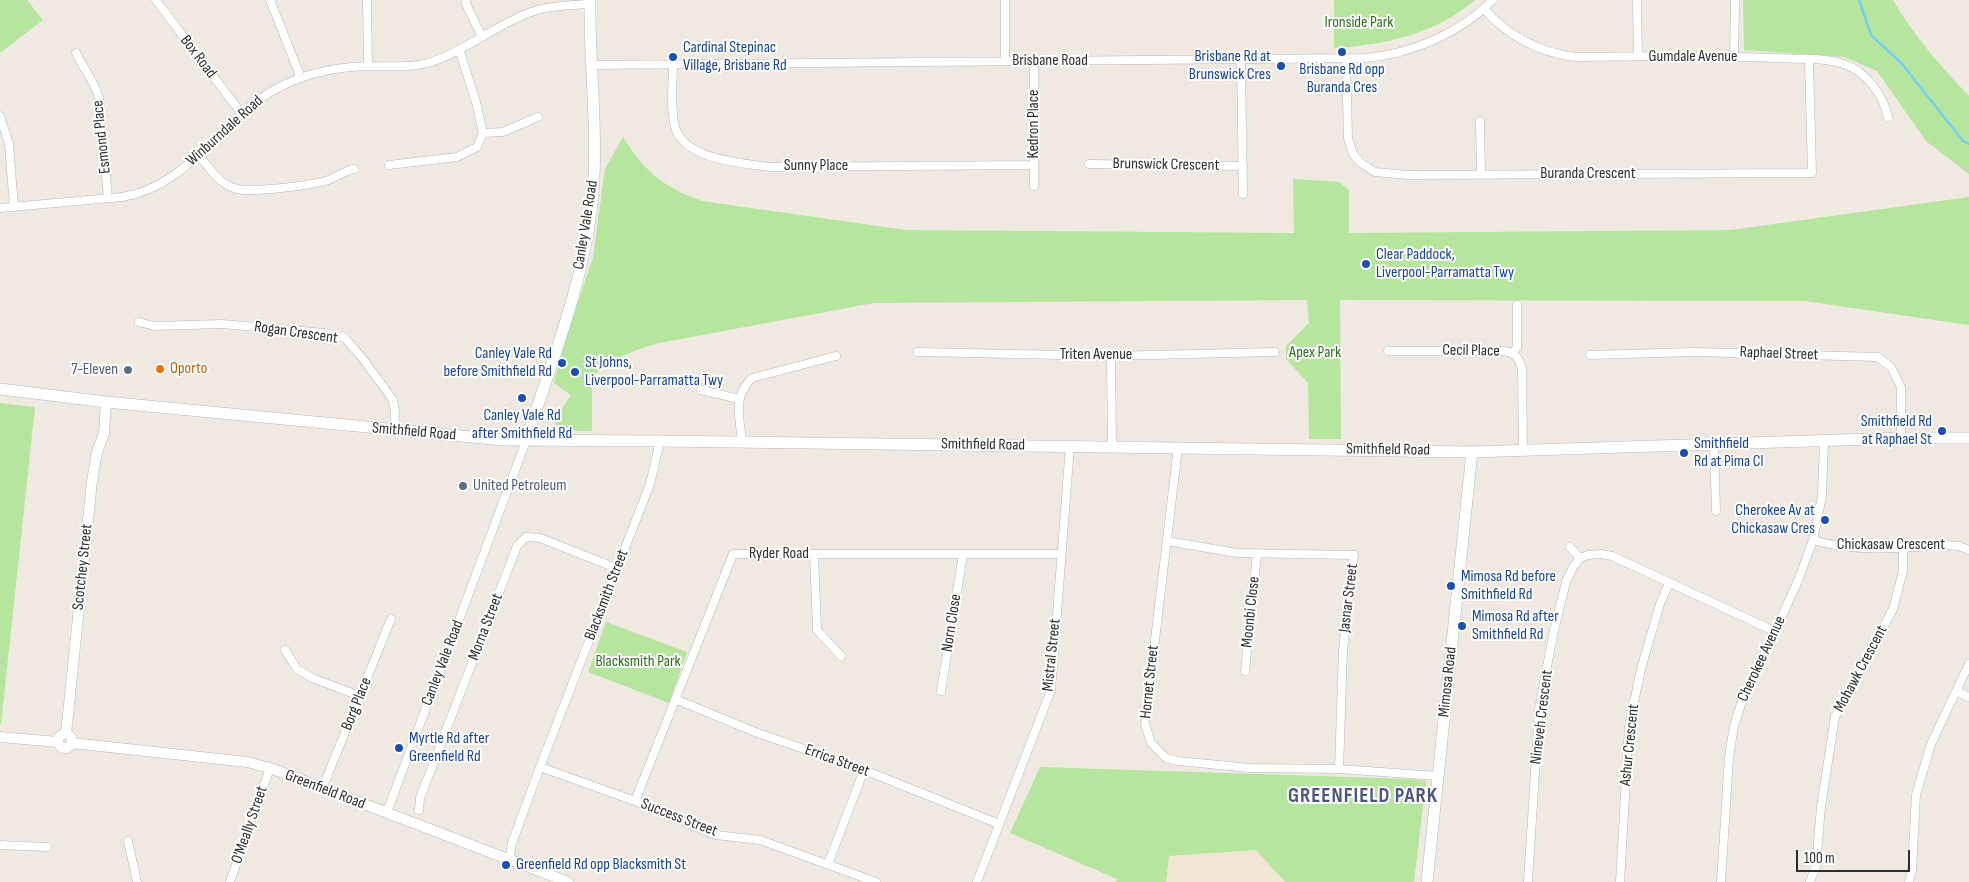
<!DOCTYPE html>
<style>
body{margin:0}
#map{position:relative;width:1969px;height:882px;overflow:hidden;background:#efe9e1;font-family:"Sofia Sans Condensed",sans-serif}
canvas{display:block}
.scale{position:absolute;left:1796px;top:850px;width:114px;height:22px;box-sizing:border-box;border:2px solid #2e2e2e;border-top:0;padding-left:6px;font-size:15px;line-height:18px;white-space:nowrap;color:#2e2e2e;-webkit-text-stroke:4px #fff;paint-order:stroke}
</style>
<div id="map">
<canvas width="1969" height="882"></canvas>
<div class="scale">100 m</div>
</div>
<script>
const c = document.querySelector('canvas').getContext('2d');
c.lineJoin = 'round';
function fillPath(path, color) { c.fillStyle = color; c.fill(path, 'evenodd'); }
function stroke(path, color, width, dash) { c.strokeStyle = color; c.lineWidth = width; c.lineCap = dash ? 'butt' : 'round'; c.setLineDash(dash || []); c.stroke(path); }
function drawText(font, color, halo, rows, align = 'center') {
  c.font = font + ' "Sofia Sans Condensed",sans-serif'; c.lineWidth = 4; c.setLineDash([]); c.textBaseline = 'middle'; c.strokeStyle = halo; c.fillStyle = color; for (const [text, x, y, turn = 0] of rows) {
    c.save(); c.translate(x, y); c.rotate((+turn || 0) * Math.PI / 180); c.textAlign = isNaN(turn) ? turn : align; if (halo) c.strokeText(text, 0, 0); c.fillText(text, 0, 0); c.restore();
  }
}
const education = new Path2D(`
 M1256,850L1285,882H1166L1169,856Z`);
const green = new Path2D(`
 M0,0H27L43,20L0,53Z
 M1334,0H1475C1435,34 1385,45 1334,48Z
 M1743,0H1893C1913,35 1941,67 1969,96V174L1926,141L1877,71L1844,57L1744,50Z
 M623,137C645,172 663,187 702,201L906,230L1294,233L1293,179L1339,182L1349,190V233L1731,230L1969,197V325L1804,301L1340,300L1341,439H1309L1308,383L1286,359V346L1309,323L1307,300L874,303L659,343C631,351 614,358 592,377V431C581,431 561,433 555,423L557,416L571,395L554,383L565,341L593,257L605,169Z
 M0,403L35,407L1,724H0Z
 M606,622L687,652L669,703L588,672Z
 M1040,767L1412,779L1426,781L1414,882H1285L1256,850L1169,856L1166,882H1116L1117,879L1010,833Z`);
const stream = new Path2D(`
 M1859,0L1871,35L1902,64L1963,141L1969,144`);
const minor = new Path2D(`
 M156,0L241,113
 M270,0L301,78
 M367,0L368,66
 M466,0V4L482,37
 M1005,0V61
 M1637,0L1638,56
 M1484,9C1509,37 1538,52 1575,57C1641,56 1707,55 1773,58C1796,59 1822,57 1844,64C1867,72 1883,95 1888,117
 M76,53C83,68 95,82 99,98L108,198
 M1734,57L1735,0
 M1346,59L1348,138L1353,154L1361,163L1375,172L1408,175L1812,173L1809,60
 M1241,60L1243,194
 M673,64C673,84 670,107 675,127C684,160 742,163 770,167L1034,165
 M591,65L1365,58C1412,54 1460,33 1493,0
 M0,116L9,144L14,207
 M1480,121L1481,174
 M483,133L503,132L538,117
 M198,154C208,166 218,183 234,188C248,194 310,185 325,181C336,178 343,171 354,169
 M1089,164L1243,166
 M389,165L457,157L477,147L483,133L476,102L459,49
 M1034,186V62
 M0,208L122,197C188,187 219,121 274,90C302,74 335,67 368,66C388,66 409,68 428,63C467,51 499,22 537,10C555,5 572,5 590,4
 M139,322L154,326L222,324L256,327L325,333L345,338L363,359L393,400L395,412L394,430
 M1388,351H1504C1516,353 1519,358 1522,369L1523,449
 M918,352L1111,356L1275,352
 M1513,353L1517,347V305
 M1590,355L1694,352L1878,357L1891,367L1901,387V438
 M1111,356L1112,446
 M701,390L739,399
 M742,443C740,417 732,398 752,378L836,356
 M1714,445L1716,511
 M1178,447L1145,724L1151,743L1166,758L1178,761L1250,768L1339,769L1438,776
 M1813,540C1856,553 1903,548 1947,545L1959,546L1969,550
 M1167,541L1237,553L1354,555L1343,650L1339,769
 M1570,547L1580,558
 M814,554L817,630L841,656
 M285,650L297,669L312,678L360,696
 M1245,671L1257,554
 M941,691L963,554
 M1956,691L1969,697
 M675,699L755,732L864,770L999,824
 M540,767L635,801L716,835L760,840L876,882
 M322,789L391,619
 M635,801L733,554H1061
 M419,810L420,798L517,546L526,537L540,538L616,568
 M387,812L526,441
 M128,841L137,882
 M0,845L47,847
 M509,860L512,843L540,767L650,484L660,441
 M828,864L864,770
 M230,882L270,768
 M977,882L1051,690L1070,446
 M1528,882L1539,709L1553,635L1566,582L1573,567L1580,558L1588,555L1601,554L1612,556L1774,631
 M1620,882L1629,726L1641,669L1660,604L1669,583
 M1721,882L1729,757L1734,726L1741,704L1798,581L1813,540L1822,496L1824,441
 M1810,882L1816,866L1821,807L1835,717L1893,609L1903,571V548
 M1909,882L1912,870L1916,795L1931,744L1969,664`);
const tertiary = new Path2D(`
 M58 741a7 7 0 1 1 14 0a7 7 0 1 1-14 0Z
 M66,734L92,481L97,452L104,433L106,402
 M0,737L58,742
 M72,743L247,762L270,768L568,882`);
const secondary = new Path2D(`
 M0,389L106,402L503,440L660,441L1472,452L1901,438H1969
 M526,441C550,366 581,290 591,212C600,142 589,70 590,0
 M1427,882L1472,452`);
const markers = [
 [1342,52,5,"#1a4fb4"],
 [673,57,5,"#1a4fb4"],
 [1281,66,5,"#1a4fb4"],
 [1366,264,5,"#1a4fb4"],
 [562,363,5,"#1a4fb4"],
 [160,369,5,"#e8710a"],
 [128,370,5,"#5c6f8a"],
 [575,372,5,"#1a4fb4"],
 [522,398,5,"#1a4fb4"],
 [1942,431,5,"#1a4fb4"],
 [1684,453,5,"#1a4fb4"],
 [463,486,5,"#5c6f8a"],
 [1825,520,5,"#1a4fb4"],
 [1451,586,5,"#1a4fb4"],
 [1462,626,5,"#1a4fb4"],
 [399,748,5,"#1a4fb4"],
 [506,865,5,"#1a4fb4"]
];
const parkNames = [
 ["Ironside Park",1359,23],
 ["Apex Park",1315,353],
 ["Blacksmith Park",638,662]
];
const transitNames = [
 ["Cardinal Stepinac",683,48],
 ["Village, Brisbane Rd",683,66],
 ["Brisbane Rd at",1271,57,"right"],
 ["Brunswick Cres",1271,75,"right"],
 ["Brisbane Rd opp",1342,70,"center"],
 ["Buranda Cres",1342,88,"center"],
 ["Clear Paddock,",1376,255],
 ["Liverpool-Parramatta Twy",1376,273],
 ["Canley Vale Rd",552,354,"right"],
 ["before Smithfield Rd",552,372,"right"],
 ["St Johns,",585,363],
 ["Liverpool-Parramatta Twy",585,381],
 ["Canley Vale Rd",522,416,"center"],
 ["after Smithfield Rd",522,434,"center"],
 ["Smithfield Rd",1932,422,"right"],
 ["at Raphael St",1932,440,"right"],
 ["Smithfield",1694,444],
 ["Rd at Pima Cl",1694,462],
 ["Cherokee Av at",1815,511,"right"],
 ["Chickasaw Cres",1815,529,"right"],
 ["Mimosa Rd before",1461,577],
 ["Smithfield Rd",1461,595],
 ["Mimosa Rd after",1472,617],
 ["Smithfield Rd",1472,635],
 ["Myrtle Rd after",409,739],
 ["Greenfield Rd",409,757],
 ["Greenfield Rd opp Blacksmith St",516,865]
];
const streetNames = [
 ["Box Road",198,57,53],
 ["Gumdale Avenue",1693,57],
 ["Brisbane Road",1050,61],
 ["Kedron Place",1034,124,-90],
 ["Winburndale Road",225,131,-42],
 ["Esmond Place",102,137,-96],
 ["Brunswick Crescent",1166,165,1],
 ["Sunny Place",816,166],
 ["Buranda Crescent",1588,174],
 ["Canley Vale Road",586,225,-81],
 ["Rogan Crescent",296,333,8],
 ["Cecil Place",1471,351,1],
 ["Raphael Street",1779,354,2],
 ["Triten Avenue",1096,355],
 ["Smithfield Road",414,432,5],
 ["Smithfield Road",983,445,1],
 ["Smithfield Road",1388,450,1],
 ["Chickasaw Crescent",1891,545],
 ["Ryder Road",779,554],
 ["Scotchey Street",83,567,-84],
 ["Blacksmith Street",607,595,-69],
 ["Jasnar Street",1349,598,-83],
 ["Moonbi Close",1251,612,-84],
 ["Norn Close",952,623,-81],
 ["Morna Street",486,627,-69],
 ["Mistral Street",1052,655,-84],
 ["Cherokee Avenue",1762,659,-65],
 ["Canley Vale Road",443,663,-69],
 ["Mohawk Crescent",1861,669,-62],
 ["Hornet Street",1150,682,-84],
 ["Mimosa Road",1448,682,-84],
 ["Borg Place",357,704,-68],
 ["Nineveh Crescent",1542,717,-83],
 ["Ashur Crescent",1630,745,-84],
 ["Errica Street",837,761,20],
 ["Greenfield Road",325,790,21],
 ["Success Street",679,818,21],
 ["O'Meally Street",250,825,-71]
];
const foodNames = [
 ["Oporto",170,369]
];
const serviceNames = [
 ["7-Eleven",118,370],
 ["United Petroleum",473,486,"left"]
];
const districtNames = [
 ["GREENFIELD PARK",1363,797]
];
fillPath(education, '#f0e6d1');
fillPath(green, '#b6e59e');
stroke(stream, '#75cff0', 2.5);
stroke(minor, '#b4b7c1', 9);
stroke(tertiary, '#b4b7c1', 11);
stroke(secondary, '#b4b7c1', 12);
stroke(minor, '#fff', 8);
stroke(tertiary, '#fff', 10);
stroke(secondary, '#fff', 11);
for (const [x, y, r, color] of markers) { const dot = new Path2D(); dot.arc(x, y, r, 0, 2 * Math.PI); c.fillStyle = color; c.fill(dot); stroke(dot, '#fff', 2); }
drawText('16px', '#2c6e1b', '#fff', parkNames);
drawText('16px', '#164399', '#fff', transitNames, 'left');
drawText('16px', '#2e2e2e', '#fff', streetNames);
drawText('16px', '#c56008', '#fff', foodNames, 'left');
drawText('16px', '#4e5e75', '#fff', serviceNames, 'right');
c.letterSpacing = '1px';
drawText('bold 21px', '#4d5680', '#fff', districtNames);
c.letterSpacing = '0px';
</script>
